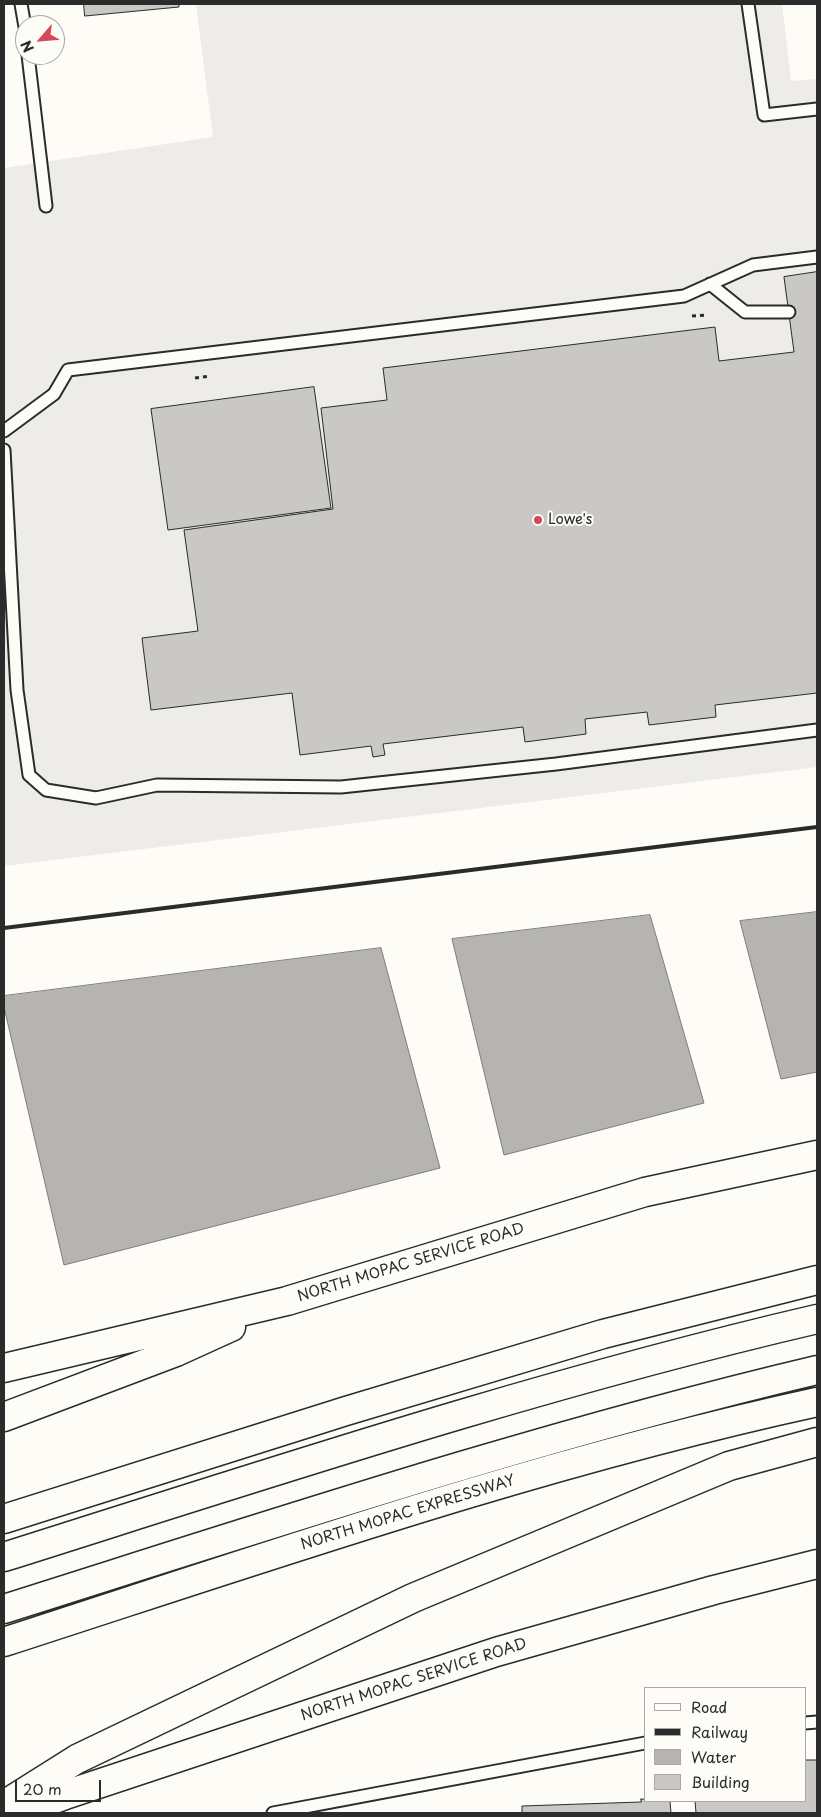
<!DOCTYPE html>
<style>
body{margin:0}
#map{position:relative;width:821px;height:1817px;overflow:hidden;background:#fdfcf7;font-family:"Playpen Sans",sans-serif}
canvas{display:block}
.frame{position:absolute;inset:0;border:5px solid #2b2b2b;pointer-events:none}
.legend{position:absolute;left:644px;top:1687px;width:162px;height:115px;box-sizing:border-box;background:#fdfcf7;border:1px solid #a9a8a5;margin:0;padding:6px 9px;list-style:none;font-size:15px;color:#2b2b2b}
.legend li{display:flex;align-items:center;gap:10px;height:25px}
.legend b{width:25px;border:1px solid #a9a8a5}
.north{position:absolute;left:15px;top:15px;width:50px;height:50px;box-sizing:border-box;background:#fdfcf7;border:1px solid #a9a8a5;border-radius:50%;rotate:243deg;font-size:14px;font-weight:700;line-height:20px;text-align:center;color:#2b2b2b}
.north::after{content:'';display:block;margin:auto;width:18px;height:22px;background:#d1495b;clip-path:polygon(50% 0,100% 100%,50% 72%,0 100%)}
.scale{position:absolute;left:15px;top:1780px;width:86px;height:22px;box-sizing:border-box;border:2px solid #2b2b2b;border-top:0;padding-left:6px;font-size:15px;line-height:18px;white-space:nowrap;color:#2b2b2b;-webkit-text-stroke:4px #fdfcf7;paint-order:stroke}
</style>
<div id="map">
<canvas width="821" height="1817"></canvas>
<div class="frame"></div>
<ul class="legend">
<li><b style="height:6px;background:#fdfcf7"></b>Road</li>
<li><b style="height:6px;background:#2b2b2b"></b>Railway</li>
<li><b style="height:14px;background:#b5b4b1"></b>Water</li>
<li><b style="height:14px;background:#c9c8c4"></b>Building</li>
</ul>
<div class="north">N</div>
<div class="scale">20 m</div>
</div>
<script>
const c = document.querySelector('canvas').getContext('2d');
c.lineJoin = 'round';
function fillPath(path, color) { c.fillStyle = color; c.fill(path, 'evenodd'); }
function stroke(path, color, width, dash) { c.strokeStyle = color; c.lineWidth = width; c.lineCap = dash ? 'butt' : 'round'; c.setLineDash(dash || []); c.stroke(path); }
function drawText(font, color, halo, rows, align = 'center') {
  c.font = font + ' "Playpen Sans",sans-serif'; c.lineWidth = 4; c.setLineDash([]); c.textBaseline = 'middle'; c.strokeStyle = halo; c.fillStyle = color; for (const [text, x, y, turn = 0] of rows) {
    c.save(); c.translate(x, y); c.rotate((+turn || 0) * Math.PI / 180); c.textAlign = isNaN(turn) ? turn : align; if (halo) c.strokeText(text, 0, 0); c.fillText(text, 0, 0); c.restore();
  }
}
const built = new Path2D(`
 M196,4H782L791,81L817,79V767L4,866V168L213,137Z`);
const water = new Path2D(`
 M817,912V1072L781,1079L740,921Z
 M650,915L704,1103L504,1155L452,939Z
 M381,948L440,1168L64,1265L4,1007V996Z`);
const building = new Path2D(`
 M84,4H179V7L85,16Z
 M817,272V693L715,705L716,717L649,725L647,712L585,719L586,734L525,742L523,727L383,744L385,755L373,757L371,746L300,755L292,693L151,710L142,638L198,631L184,530L333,509L321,408L387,400L383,368L715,327L719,361L794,352L784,277Z
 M314,387L331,508L168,530L151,409Z
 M805,1760H817V1813H696L695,1801H805Z
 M641,1799L670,1801L671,1813H522V1806L641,1802Z`);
const path = new Path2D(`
 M692,316L706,315
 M195,378L210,376`);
const service = new Path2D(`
 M21,4L25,27
 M748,4L764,115L817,109
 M28,55L46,206
 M710,284L745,312H789
 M4,431L54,394L68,370L684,296L753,265L817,257
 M4,450L17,690L29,775L46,790L96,798L157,785L341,787L556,764L817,730
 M805,1723L817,1722
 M273,1813L645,1743`);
const secondary = new Path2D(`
 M4,1368L287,1301L645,1192L817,1155
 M4,1417L176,1352L231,1327
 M17,1813L68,1794L496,1652L714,1590L817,1564`);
const motorway = new Path2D(`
 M4,1519L346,1411L603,1334L817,1280
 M4,1557C273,1472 542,1383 817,1319
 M4,1609C273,1524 542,1435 817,1370
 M4,1642C273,1555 541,1462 817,1402
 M4,1805L77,1759L413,1598L729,1466L817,1442`);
const rail = new Path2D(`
 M4,928L817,827`);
const markers = [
 [538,520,5,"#d1495b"]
];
const poiNames = [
 ["Lowe's",548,520]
];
const streetNames = [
 ["NORTH MOPAC SERVICE ROAD",411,1263,-17],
 ["NORTH MOPAC EXPRESSWAY",408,1513,-17],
 ["NORTH MOPAC SERVICE ROAD",414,1680,-18]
];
fillPath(built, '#edece8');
fillPath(water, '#b5b4b1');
stroke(water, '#7e7d7b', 1);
fillPath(building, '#c9c8c4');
stroke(building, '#2b2b2b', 1);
stroke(service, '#2b2b2b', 15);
stroke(secondary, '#2b2b2b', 31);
stroke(motorway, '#2b2b2b', 31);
stroke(path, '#2b2b2b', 3, [4, 4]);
stroke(service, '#fdfcf7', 11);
stroke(secondary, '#fdfcf7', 28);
stroke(motorway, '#fdfcf7', 28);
stroke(rail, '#2b2b2b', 4);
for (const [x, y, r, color] of markers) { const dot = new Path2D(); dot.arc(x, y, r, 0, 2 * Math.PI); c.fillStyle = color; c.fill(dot); stroke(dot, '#fdfcf7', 2); }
drawText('15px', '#2b2b2b', '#fdfcf7', poiNames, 'left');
drawText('15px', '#2b2b2b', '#fdfcf7', streetNames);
</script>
